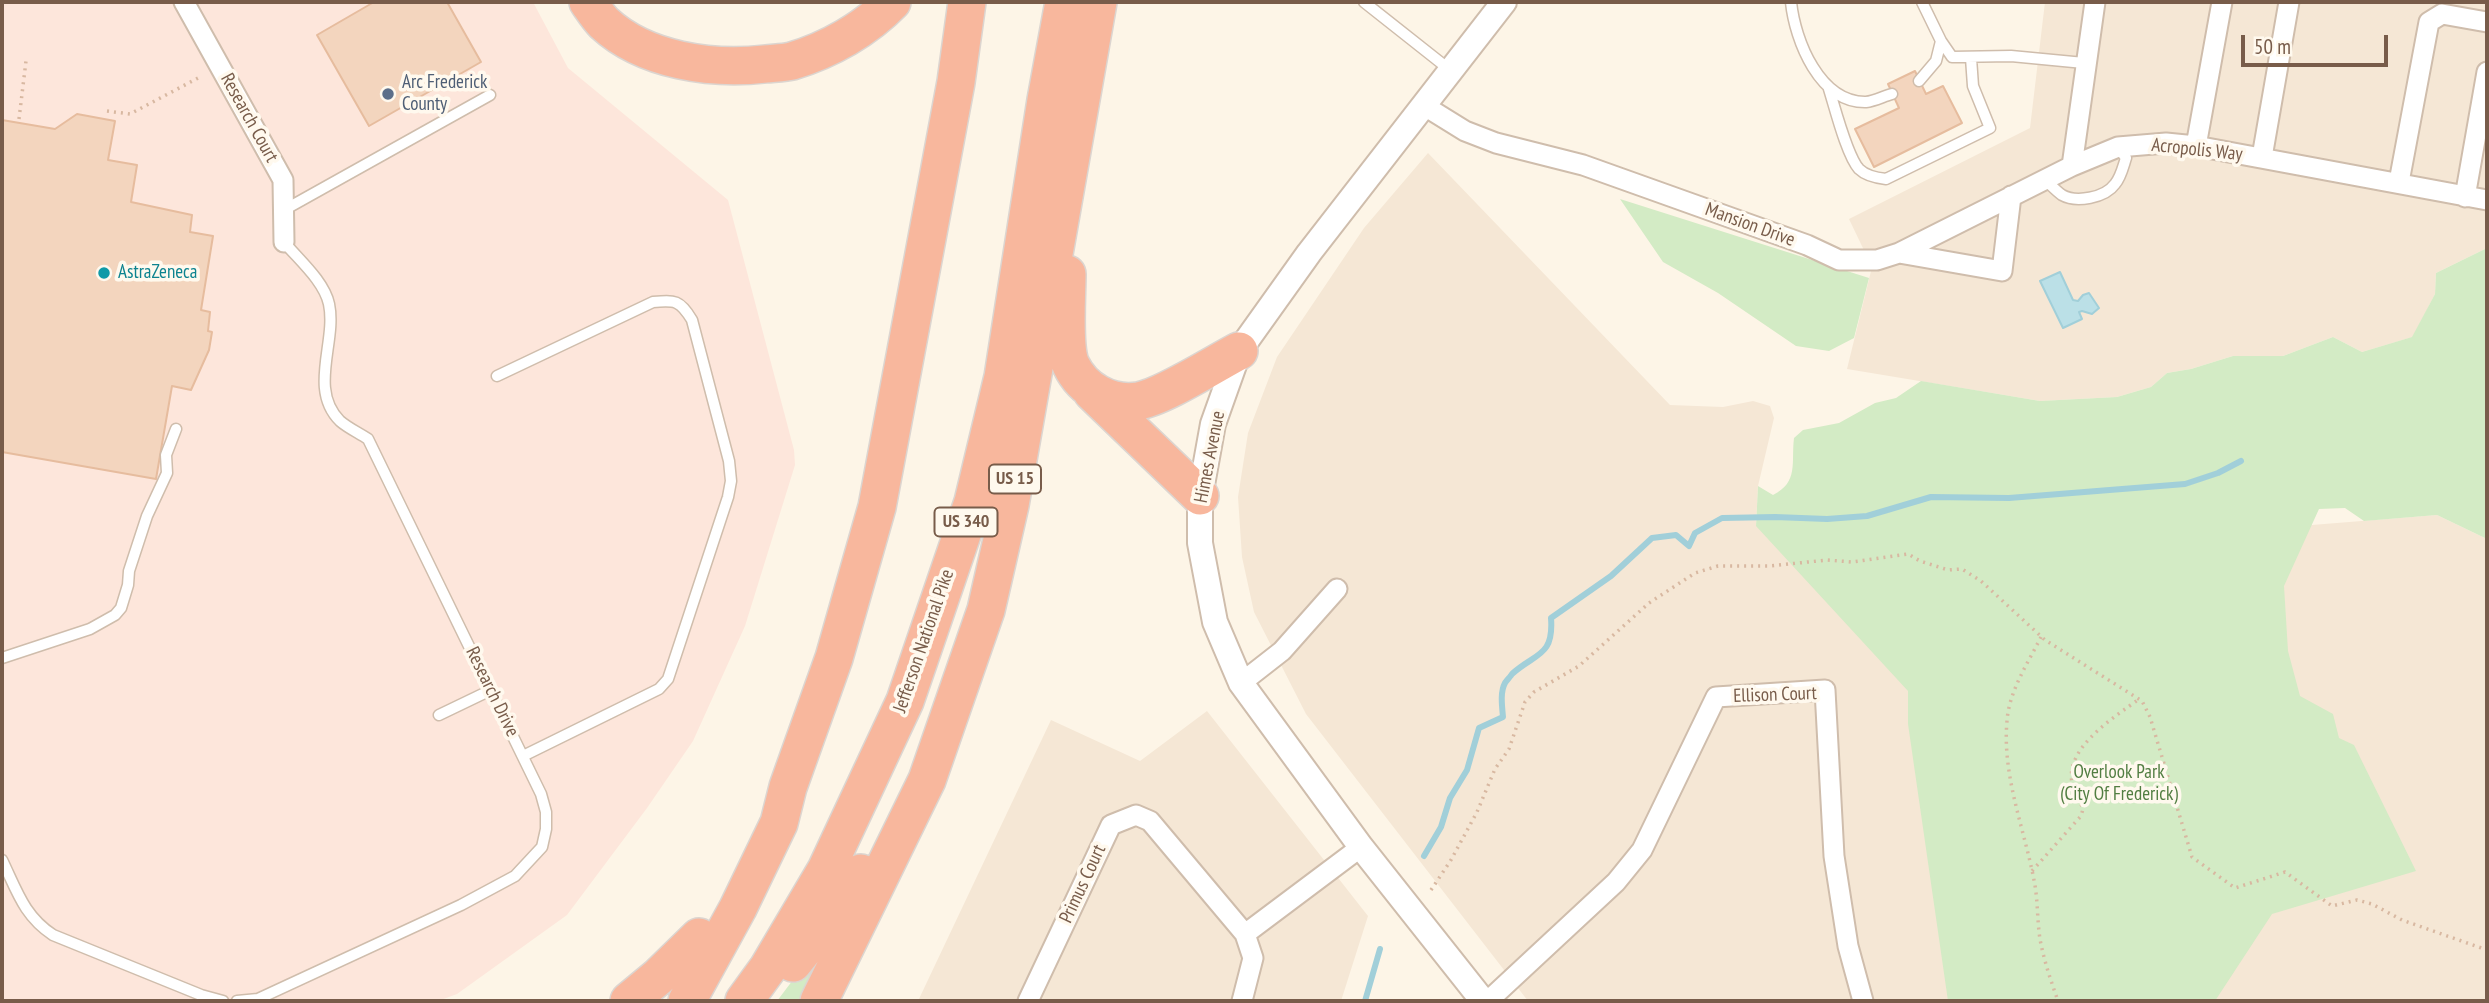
<!DOCTYPE html>
<style>
body{margin:0}
#map{position:relative;width:2489px;height:1003px;overflow:hidden;background:#fdf5e7;font-family:"PT Sans Narrow",sans-serif}
canvas{display:block}
.frame{position:absolute;inset:0;border:4px solid #785c4a;pointer-events:none}
.scale{position:absolute;left:2241px;top:35px;width:147px;height:32px;box-sizing:border-box;border:4px solid #785c4a;border-top:0;padding-left:9px;font-size:21px;line-height:24px;white-space:nowrap;color:#785c4a;-webkit-text-stroke:5px #fff9ee;paint-order:stroke}
</style>
<div id="map">
<canvas width="2489" height="1003"></canvas>
<div class="frame"></div>
<div class="scale">50 m</div>
</div>
<script>
const c = document.querySelector('canvas').getContext('2d');
c.lineJoin = 'round';
function fillPath(path, color) { c.fillStyle = color; c.fill(path, 'evenodd'); }
function stroke(path, color, width, dash) { c.strokeStyle = color; c.lineWidth = width; c.lineCap = dash ? 'butt' : 'round'; c.setLineDash(dash || []); c.stroke(path); }
function drawText(font, color, halo, rows, align = 'center') {
  c.font = font + ' "PT Sans Narrow",sans-serif'; c.lineWidth = 7; c.setLineDash([]); c.textBaseline = 'middle'; c.strokeStyle = halo; c.fillStyle = color; for (const [text, x, y, turn = 0] of rows) {
    c.save(); c.translate(x, y); c.rotate((+turn || 0) * Math.PI / 180); c.textAlign = isNaN(turn) ? turn : align; if (halo) c.strokeText(text, 0, 0); c.fillText(text, 0, 0); c.restore();
  }
}
const residential = new Path2D(`
 M2045,2H2487V248L2436,273L2435,294L2413,337L2362,352L2333,337L2283,356H2233L2191,369L2167,373L2151,387L2117,397L2040,401L1847,369L1872,267L1849,219L2030,128Z
 M1428,153L1670,405L1723,407L1753,401L1770,406L1774,418L1758,486L1756,526L2262,529L2437,515L2487,539V1001H1528L1306,714L1254,612L1242,557L1238,497L1248,433L1277,357L1364,228Z
 M1207,711L1368,916L1341,1001H918L1051,720L1140,761Z`);
const commercial = new Path2D(`
 M2,2H533L568,68L728,200L794,450L795,465L745,626L693,741L647,808L567,915L457,994L438,1001H2Z`);
const green = new Path2D(`
 M1620,199L1869,278L1854,338L1829,351L1796,346L1718,293L1663,262Z
 M2487,248V539L2437,515L2364,521L2345,508L2319,509L2284,586L2288,651L2300,696L2333,714L2339,738L2354,745L2416,871L2272,914L2215,1001H1948L1908,724V691L1756,526L1758,486L1773,495C1799,482 1791,463 1794,438L1803,430L1839,423L1875,403L1896,398L1921,381L2040,401L2117,397L2151,387L2167,373L2191,369L2233,356H2283L2333,337L2362,352L2412,337L2435,294L2436,273Z
 M864,886L809,1001H777Z`);
const water = new Path2D(`
 M2060,272L2073,300L2078,301L2083,295L2089,293L2099,308L2092,314L2082,311L2079,312L2082,319L2063,328L2040,281Z`);
const stream = new Path2D(`
 M1424,856L1441,827L1450,798L1467,770L1479,728L1503,717C1502,706 1500,692 1505,683C1506,681 1511,676 1512,674C1535,653 1554,657 1551,618L1611,576L1652,538L1676,535L1689,546L1695,533L1722,518L1775,517L1827,519L1867,516L1931,497L2009,498L2185,484L2218,473L2241,461
 M1365,1001L1380,949`);
const building = new Path2D(`
 M374,2H447L481,62L369,126L317,35Z
 M1915,71L1926,94L1943,86L1962,123L1874,167L1855,129L1899,108L1888,84Z
 M77,114L115,121L108,160L137,165L131,202L192,215L190,232L213,236L201,310L210,312L208,331L212,332L209,350L191,390L172,386L156,479L2,452V120L55,129Z`);
const path = new Path2D(`
 M107,111L130,114L200,77
 M19,119L26,61
 M2041,637C2028,663 2009,691 2007,721C2002,775 2024,828 2034,880C2038,899 2037,920 2040,939C2044,961 2051,981 2058,1001
 M2032,871L2081,816L2083,809C2080,800 2073,792 2072,783C2065,747 2115,717 2139,699
 M1431,890L1451,860L1477,812L1495,769L1509,749L1525,702L1534,692L1579,666L1649,603L1695,573L1718,566H1770L1827,560L1852,562L1908,554L1920,561L1948,570L1962,569L1981,581L2045,640L2142,701L2150,717L2192,857L2235,888L2285,872L2332,906L2357,900L2372,904L2402,920L2487,950`);
const service = new Path2D(`
 M1364,2L1450,70
 M1791,2C1795,41 1820,103 1866,102C1875,101 1884,96 1892,94
 M1941,41L1952,57L2011,56L2084,63
 M1919,81L1936,61L1941,41L1922,2
 M1829,89C1835,108 1847,156 1859,169C1866,176 1877,178 1886,179L1990,128L1973,86L1971,58
 M2045,180C2050,184 2056,191 2062,195C2076,203 2105,198 2115,184C2121,177 2123,167 2126,158L2118,147
 M284,210L490,95
 M497,376L653,302C675,300 680,300 692,320L729,461L731,481L728,497L668,679L659,689L523,756
 M2,658L90,629L115,615L121,608L128,585L129,571L147,516L167,473L166,455L176,429
 M439,715L491,690
 M2,860C17,891 24,916 53,935L201,995L223,1001
 M237,1001L258,999L461,905L515,876L542,847L546,829V812L541,794L368,439C359,433 348,428 340,421C308,389 337,342 329,304C324,281 299,260 284,242`);
const minor = new Path2D(`
 M184,2L283,180L284,242
 M1423,105L1465,131L1496,143L1583,165L1807,245L1839,260H1877L1899,253L2072,166L2118,147L2166,143L2196,146L2487,200
 M2196,146L2222,2
 M2262,157L2289,2
 M2072,166L2095,2
 M2399,182L2429,22L2442,14L2487,22
 M2465,197L2487,72
 M1899,253L2002,271L2011,196
 M1241,683L1282,651L1337,589
 M1245,934L1361,847
 M1028,1001L1111,825L1136,815L1150,821L1245,934L1253,958L1242,1001
 M1488,1001L1616,882L1642,850L1716,697L1825,690L1834,856L1848,946L1863,1001`);
const tertiary = new Path2D(`
 M1483,1001L1361,847L1241,683L1215,622L1200,543V496L1213,424L1239,351L1309,253L1504,2`);
const motorway = new Path2D(`
 M588,2C593,9 598,17 604,23C645,61 712,70 765,64C774,63 784,63 792,61C829,50 866,29 892,2
 M1067,274C1067,296 1063,347 1071,365C1083,390 1110,405 1138,401C1163,397 1214,364 1239,351
 M1092,392L1200,496
 M793,963L834,912L861,873
 M629,1001L658,977L699,937
 M687,1001L738,908L779,823L788,787L834,658L877,507L956,82L967,2
 M744,1001L768,968L826,870L905,701L973,502L1003,377L1046,100L1064,2
 M819,1001L927,780L986,610L1010,505L1098,2`);
const markers = [
 [388,94,7,"#5c6f8a"],
 [104,273,7,"#0f9aa8"]
];
const shields = [
 [1015,479,52],
 [966,522,63]
];
const shieldNames = [
 ["US 15",1015,479],
 ["US 340",966,522]
];
const serviceNames = [
 ["Arc Frederick",402,83],
 ["County",402,105]
];
const streetNames = [
 ["Research Court",249,118,61],
 ["Acropolis Way",2197,150,6],
 ["Mansion Drive",1750,225,20],
 ["Himes Avenue",1210,457,-79],
 ["Jefferson National Pike",924,641,-71],
 ["Research Drive",492,692,64],
 ["Ellison Court",1775,695,-2],
 ["Primus Court",1083,884,-65]
];
const cultureNames = [
 ["AstraZeneca",118,273]
];
const parkNames = [
 ["Overlook Park",2119,773],
 ["(City Of Frederick)",2119,795]
];
fillPath(residential, '#f5e7d5');
fillPath(commercial, '#fde6db');
fillPath(green, '#d3ebc5');
fillPath(water, '#bbe0e7');
stroke(water, '#a1cfd9', 2);
stroke(stream, '#a1cfd9', 6);
fillPath(building, '#f3d5be');
stroke(building, '#e6bc9e', 2);
stroke(service, '#cfbdac', 13);
stroke(minor, '#cfbdac', 23);
stroke(tertiary, '#cfbdac', 28);
stroke(motorway, '#dcd5d0', 40);
stroke(path, '#d8b8a1', 3.5, [2, 5]);
stroke(service, '#fff', 10);
stroke(minor, '#fff', 19);
stroke(tertiary, '#fff', 24);
stroke(motorway, '#f8b79d', 37);
for (const [x, y, r, color] of markers) { const dot = new Path2D(); dot.arc(x, y, r, 0, 2 * Math.PI); c.fillStyle = color; c.fill(dot); stroke(dot, '#fff9ee', 2.5); }
for (const [x, y, w] of shields) { const box = new Path2D(); box.roundRect(x - w / 2, y - 14.5, w, 29, 5); c.fillStyle = '#fff9ee'; c.fill(box); stroke(box, '#785c4a', 2); }
drawText('bold 18px', '#785c4a', null, shieldNames);
drawText('19px', '#4e5e75', '#fff9ee', serviceNames, 'left');
drawText('19px', '#785c4a', '#fff9ee', streetNames);
drawText('19px', '#0d838f', '#fff9ee', cultureNames, 'left');
drawText('19px', '#527e42', '#fff9ee', parkNames);
</script>
